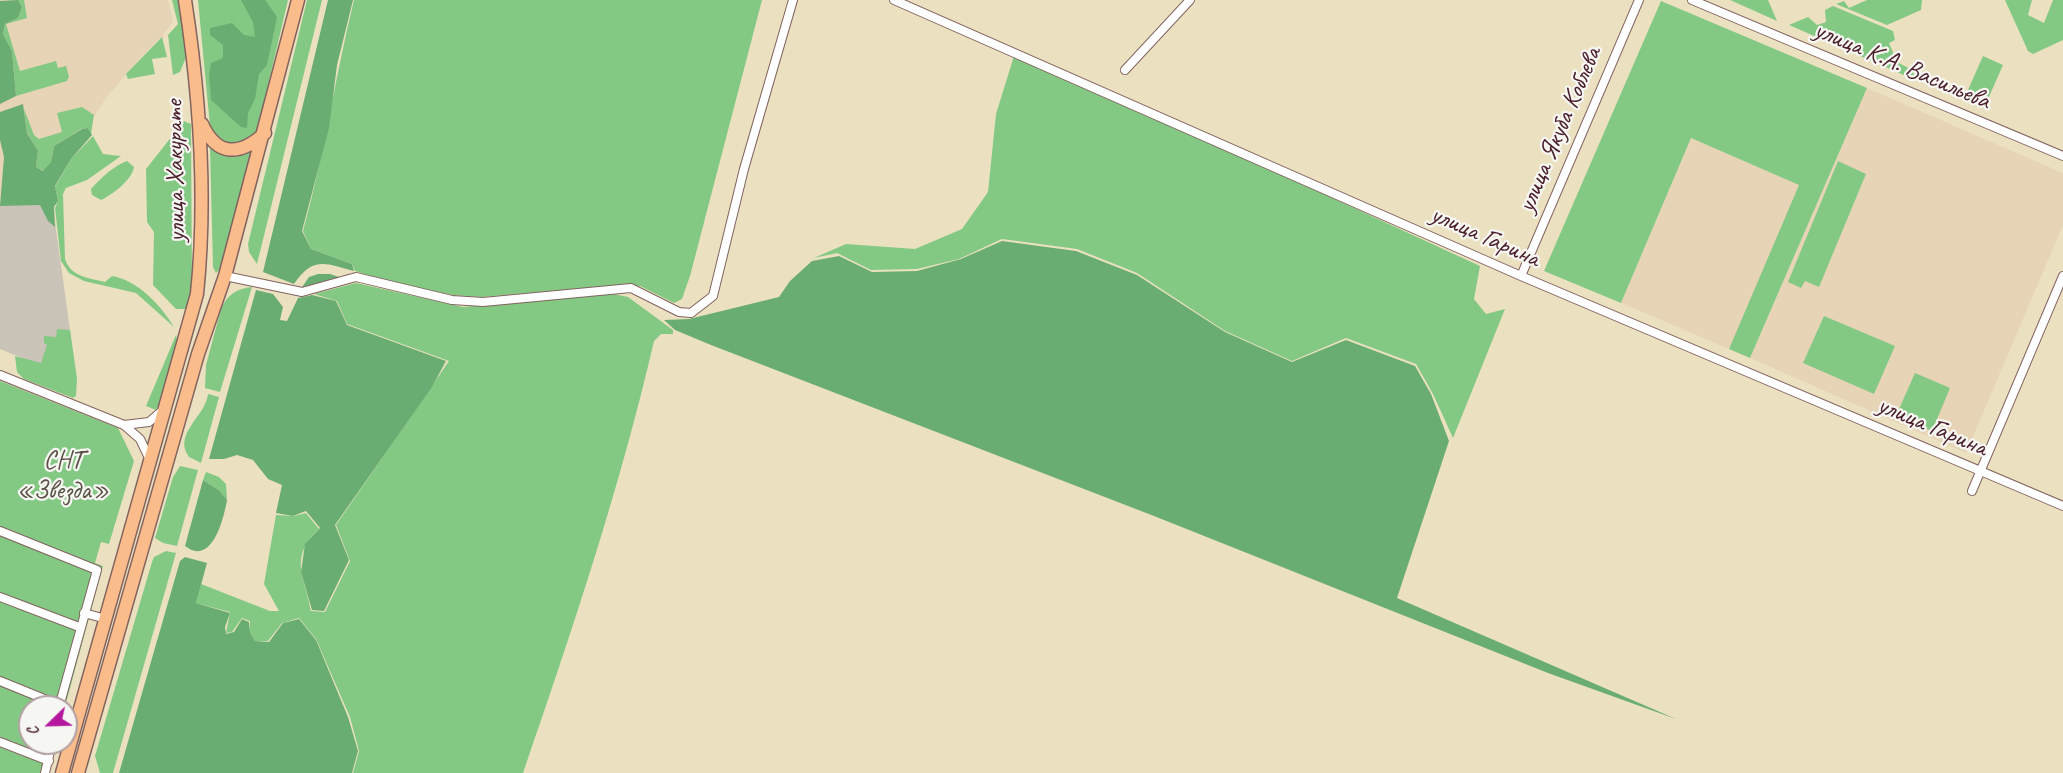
<!DOCTYPE html>
<meta charset="utf-8">
<style>
body{margin:0}
#map{position:relative;width:2063px;height:773px;overflow:hidden;background:#ebe1c0;font-family:Caveat,sans-serif}
canvas{display:block}
.north{position:absolute;left:18px;top:695px;width:60px;height:60px;box-sizing:border-box;background:#f6f6f2;border:2px solid #b1a0a2;border-radius:50%;rotate:247deg;font-size:16px;font-weight:700;line-height:24px;text-align:center;color:#4a1f2b}
.north::after{content:'';display:block;margin:auto;width:21px;height:27px;background:#b5179e;clip-path:polygon(50% 0,100% 100%,50% 72%,0 100%)}
</style>
<div id="map">
<canvas width="2063" height="773"></canvas>
<div class="north">С</div>
</div>
<script>
const c = document.querySelector('canvas').getContext('2d');
c.lineJoin = 'round';
function fillPath(path, color) { c.fillStyle = color; c.fill(path, 'evenodd'); }
function stroke(path, color, width, dash) { c.strokeStyle = color; c.lineWidth = width; c.lineCap = dash ? 'butt' : 'round'; c.setLineDash(dash || []); c.stroke(path); }
function drawText(font, color, halo, rows, align = 'center') {
  c.font = font + ' Caveat,sans-serif'; c.lineWidth = 4.5; c.setLineDash([]); c.textBaseline = 'middle'; c.strokeStyle = halo; c.fillStyle = color; for (const [text, x, y, turn = 0] of rows) {
    c.save(); c.translate(x, y); c.rotate((+turn || 0) * Math.PI / 180); c.textAlign = isNaN(turn) ? turn : align; if (halo) c.strokeText(text, 0, 0); c.fillText(text, 0, 0); c.restore();
  }
}
const built = new Path2D(`
 M0,0H168L173,22L163,34L164,38H160L145,53L106,98L40,203L0,201Z
 M1867,88L2063,173V225L1966,453L1750,358Z
 M1691,138L1800,185L1729,349L1621,303Z`);
const industrial = new Path2D(`
 M0,202L40,204L53,208L77,380L0,349Z`);
const green = new Path2D(`
 M18,0H24L27,18L6,24L20,71L56,61L58,68L66,66L69,77L67,81L16,96L12,51L3,34L5,24L18,18L22,7Z
 M172,0H179L186,57L180,72L173,75L168,35L178,24Z
 M198,0H288L257,132L250,139L235,146L219,141L210,126Z
 M307,0H322L257,264L249,252L248,244Z
 M354,0H762L690,276L682,299L674,303L640,286L617,285L482,297L452,295L387,282L355,271L352,264L311,249L303,231C324,155 335,77 354,0Z
 M1730,0H1768L1777,21Z
 M1867,0H1922L1921,10L1887,25L1836,4L1844,1L1849,8Z
 M2005,0H2032L2028,15L2044,23L2053,0H2063V40L2033,54L2028,51Z
 M1661,1L1867,88L1750,358L1729,349L1799,185L1691,138L1621,303L1544,271Z
 M1833,6L1893,31L1895,40L1889,43L1897,62L1914,71L1913,79L1789,25L1808,17L1817,25L1826,22L1825,10Z
 M162,37L167,57L152,59L155,74L128,79L126,74Z
 M1014,56L1215,144L1480,266L1474,299L1486,314L1505,309L1453,438L1433,394L1416,364L1346,338L1292,361L1225,331L1137,273L1077,249L1002,239L959,259L917,269L871,270L837,253L814,258L846,244L915,249L962,229L988,192L996,114Z
 M1983,56L2003,65L1988,99L1968,90Z
 M82,107L94,115L91,134L88,128L81,129L54,146L51,162L44,171L36,167L38,152L27,132L24,109L34,135L39,139L62,132L57,113Z
 M184,121L191,124L192,296L185,309H176L153,285L154,232L147,222L146,169Z
 M93,136L103,154L121,156L87,180L66,188L63,194L65,259C71,277 89,278 105,282L112,276C137,280 161,305 174,327L136,293L84,281L69,273L61,261L55,208L58,201L55,187L71,159Z
 M210,148L232,156L256,150L221,268L216,273L213,267Z
 M127,161L134,167C132,180 112,195 101,200L92,195L91,189C101,178 113,166 127,161Z
 M1838,161L1866,174L1819,287L1805,281L1801,288L1788,282Z
 M356,283L463,307L609,293L628,297L673,330V334H661L654,341C620,488 572,631 523,773H353L359,751L350,717L316,639L299,618L282,623L268,641H255L250,632V621L242,618L232,632L226,633L230,612L196,603L201,584L270,611H279L264,584L276,515L294,516L306,513L319,529C288,559 305,575 311,611L325,612L350,561L336,525L449,361L347,324L337,301L314,294Z
 M252,287L220,392L205,388L206,365L221,309C227,295 237,288 252,287Z
 M1824,316L1895,346L1874,394L1803,363Z
 M57,329L70,330L77,379L76,396L73,398L24,379L17,372L15,356L41,363L47,345L44,343V336L56,337Z
 M176,335C182,359 166,389 156,410L146,406Z
 M1915,373L1950,388L1932,431L1896,416Z
 M0,381L118,428L134,461L109,544L101,542L95,563L103,566L65,707H30V743H55L47,773H0Z
 M208,394L219,397L201,463L189,457C172,434 206,416 208,394Z
 M180,466L198,470L177,546L163,543L155,538L173,477Z
 M206,472L219,477L226,484L227,500L220,491L203,480Z
 M166,551L176,553L113,773H100L95,756L152,562L154,557Z`);
const forest = new Path2D(`
 M18,0L22,7L18,18L5,24L3,34L12,51L16,96L0,104V1Z
 M241,0H265L277,17L267,65L259,74L255,99L248,113L247,128L241,127L211,100L209,75L211,63L223,58V45L210,35V28L232,23L244,35L255,37L253,22Z
 M328,0H353L337,65L329,128L302,231L311,249L352,264L354,271C325,263 313,256 294,284L263,272Z
 M23,104L27,133L38,151L36,167L43,171L51,162L54,146L82,129L88,128L92,135L71,159L55,186L58,201L54,207L55,227L48,221L40,205L0,206L4,157L0,140V112Z
 M1002,241L1076,251L1137,275L1225,332L1292,362L1346,340L1415,366L1431,394L1449,441L1397,598L1676,719L1548,673L1154,516L711,345L675,330L664,320L689,319L779,297L790,281L812,261L839,256L872,272L917,271L961,259Z
 M318,274H330L342,278L302,287L309,277Z
 M256,290L273,294L283,307L280,320L287,321L298,298L312,295L336,301L347,325L446,361L432,387L335,525L349,560L324,611L312,610L301,572L305,544L320,528L306,511L293,516L276,513L282,485L268,479L253,460L237,455L224,459H209Z
 M203,480L220,491L227,500C224,518 212,567 185,546Z
 M185,557L207,563L196,603L230,613L225,627L226,634L234,632L242,619L249,622L250,632L255,641L269,642L283,623L299,619L316,640L348,717L358,751L352,773H119L180,561Z`);
const minor = new Path2D(`
 M894,0L1521,276L2063,506
 M1692,0L2063,156
 M1125,70L1190,0
 M225,276L302,292L356,277L452,300L483,302L631,288L679,312L691,313L713,296L744,169L793,0
 M1521,276L1639,0
 M0,375L124,425L140,439L150,460
 M124,425L149,422L163,410
 M1972,491L2063,276
 M0,531L97,570L59,707
 M0,597L79,627
 M84,613L106,619
 M0,681L59,705
 M0,742L49,761
 M45,773L52,743`);
const primary = new Path2D(`
 M202,124C217,157 240,156 265,133
 M62,773L197,294C207,196 200,97 185,0
 M78,773L198,354L225,276L298,0`);
const streetNames = [
 ["улица К.А. Васильева",1902,66,23],
 ["улица Якуба Коблева",1560,130,-67],
 ["улица Хакурате",176,171,-91],
 ["улица Гарина",1485,237,24],
 ["улица Гарина",1932,427,23]
];
const parkNames = [
 ["СНТ",63,461],
 ["«Звезда»",63,491]
];
fillPath(built, '#e7d4b7');
fillPath(industrial, '#cac3b8');
fillPath(green, '#83c984');
fillPath(forest, '#6aad72');
stroke(minor, '#82635f', 10);
stroke(primary, '#82635f', 15);
stroke(minor, '#fff', 8);
stroke(primary, '#f9bc8a', 12);
drawText('26px', '#4a1f2b', '#f6f6f2', streetNames);
drawText('26px', '#5b5246', '#f6f6f2', parkNames);
</script>
